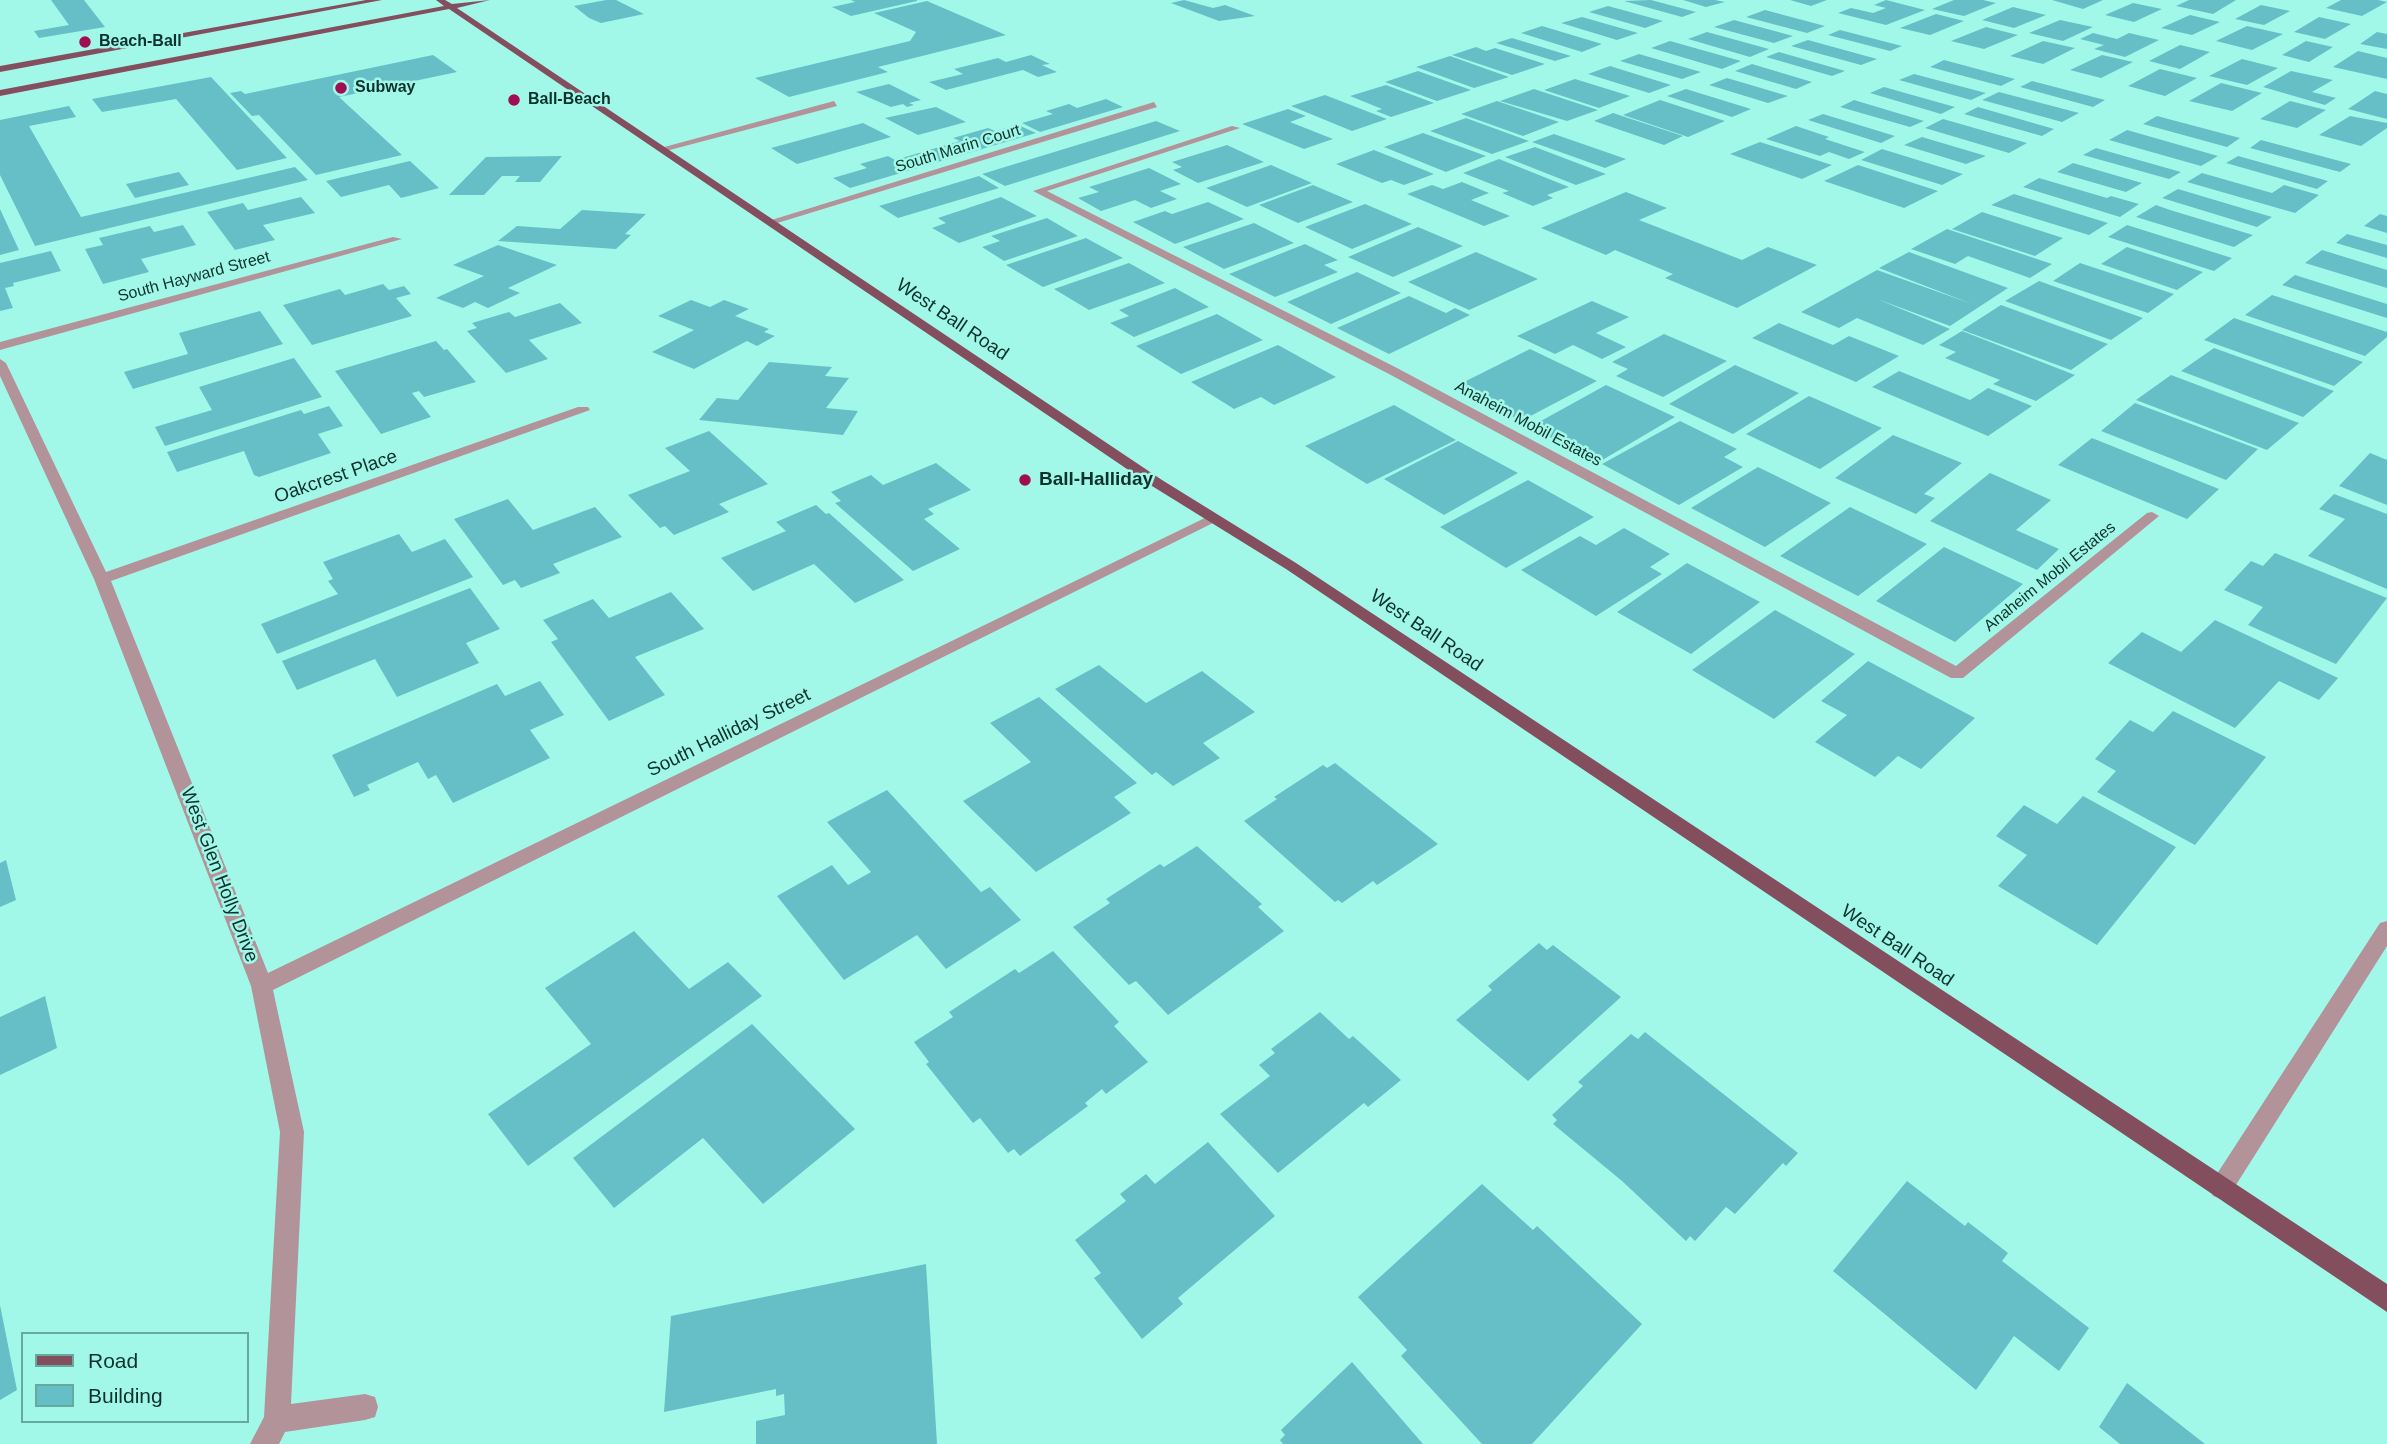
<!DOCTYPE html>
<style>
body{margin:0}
#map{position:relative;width:2387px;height:1444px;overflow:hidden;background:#a2f8e8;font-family:Helvetica,sans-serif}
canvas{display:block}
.legend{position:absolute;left:21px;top:1332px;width:228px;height:91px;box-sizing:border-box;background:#a2f8e8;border:2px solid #66a99d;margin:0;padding:9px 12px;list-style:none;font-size:21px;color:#0d322d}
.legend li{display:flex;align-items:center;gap:14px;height:35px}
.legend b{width:35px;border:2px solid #66a99d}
</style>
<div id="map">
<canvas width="2387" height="1444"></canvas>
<ul class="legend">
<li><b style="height:9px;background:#834f5e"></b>Road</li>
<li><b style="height:19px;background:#66bfc6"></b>Building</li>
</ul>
</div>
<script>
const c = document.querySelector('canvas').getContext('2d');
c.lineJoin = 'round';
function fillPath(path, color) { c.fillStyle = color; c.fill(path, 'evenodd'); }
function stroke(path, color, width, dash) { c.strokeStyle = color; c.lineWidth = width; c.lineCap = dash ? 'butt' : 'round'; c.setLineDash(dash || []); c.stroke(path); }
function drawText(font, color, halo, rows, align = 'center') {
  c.font = font + ' Helvetica,sans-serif'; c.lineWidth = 5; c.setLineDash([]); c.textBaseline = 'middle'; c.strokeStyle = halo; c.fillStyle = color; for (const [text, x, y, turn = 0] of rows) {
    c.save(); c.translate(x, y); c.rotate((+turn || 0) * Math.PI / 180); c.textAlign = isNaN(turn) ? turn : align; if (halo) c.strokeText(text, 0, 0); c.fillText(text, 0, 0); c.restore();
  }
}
const building = new Path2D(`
 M51,0H84L105,27L39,38L34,31L69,25Z
 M606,0H616L644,14L601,23L589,18L574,6Z
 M851,0H917V1L851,16L832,7L855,2Z
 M1184,0L1213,8L1225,5L1255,16L1219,21L1171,3Z
 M1651,0L1696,12L1682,17L1624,1Z
 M1683,0H1715L1725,2L1706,7Z
 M1790,0H1827L1811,6Z
 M1886,0L1925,10L1886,25L1838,13L1851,8L1873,13L1886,8L1874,5Z
 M1954,0H1983L1996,3L1964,16L1932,9Z
 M2052,0H2103L2083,9Z
 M2189,0H2236L2213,14L2176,6Z
 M2341,0H2378L2387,2L2362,16L2326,8Z
 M927,1L1006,35L878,67L888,72L789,97L755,78L910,41L916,32L874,13Z
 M2133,3L2162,9L2134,22L2105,15Z
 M2261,5L2290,11L2264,25L2235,19Z
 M1608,6L1663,21L1645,28L1589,12Z
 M2013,7L2046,15L2014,28L1982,20Z
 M1765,10L1825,26L1807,33L1746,17Z
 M1936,14L1964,21L1930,35L1900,28Z
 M2190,15L2220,22L2192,35L2161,28Z
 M1582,17L1638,33L1617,40L1561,23Z
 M2319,17L2351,24L2325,39L2294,32Z
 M1734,20L1793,36L1774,43L1714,27Z
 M2060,20L2093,27L2063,41L2029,33Z
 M1542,26L1602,44L1582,52L1521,33Z
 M2247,26L2283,34L2252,50L2216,41Z
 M1986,27L2018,35L1984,49L1951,41Z
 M1840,30L1902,46L1890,51L1828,35Z
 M1707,32L1769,49L1750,57L1688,39Z
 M2377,32L2387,34V49L2360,44Z
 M2093,33L2117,39L2129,33L2159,40L2125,57L2094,49L2104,45L2080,39Z
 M1512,38L1571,56L1555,61L1496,43Z
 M1808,40L1877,59L1861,65L1791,46Z
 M1670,41L1741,61L1722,69L1651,48Z
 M2043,41L2075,48L2043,64L2010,56Z
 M2306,41L2333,47L2309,62L2282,55Z
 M2180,45L2210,52L2180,69L2149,61Z
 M1476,47L1486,51L1495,48L1545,64L1512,75L1452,55Z
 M2358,51L2387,58V79L2333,67Z
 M1779,52L1845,71L1832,76L1766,57Z
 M1639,54L1701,72L1682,79L1620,61Z
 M433,55L457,72L339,97L402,155L316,175L259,115L252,116L230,93L241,91L245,94Z
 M1031,55L1050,64L1042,65L1057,72L1038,77L1023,70L946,90L929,82L963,74L954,69L998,58L1006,62Z
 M2102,55L2133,62L2101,78L2070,70Z
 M1450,56L1509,77L1474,88L1416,67Z
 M2242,59L2278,68L2247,85L2209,76Z
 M1944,60L2015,79L2001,86L1930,67Z
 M1752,64L1812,82L1796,89L1735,71Z
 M1610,66L1671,85L1649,93L1588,74Z
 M2160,69L2197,78L2165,96L2128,86Z
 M1418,71L1471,90L1437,101L1385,82Z
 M2291,71L2333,80L2312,92L2336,98L2325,105L2263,87Z
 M1914,74L1986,93L1971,100L1899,80Z
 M211,77L287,158L237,170L176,99L102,112L92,99Z
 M1727,78L1788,96L1768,103L1709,85Z
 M1575,79L1630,96L1599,108L1544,90Z
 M2032,81L2105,100L2093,107L2020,87Z
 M2221,83L2262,93L2232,111L2189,101Z
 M889,84L921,100L909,103L914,105L907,107L903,104L891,107L856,92Z
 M1386,85L1434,103L1391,117L1376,111L1382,109L1350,96Z
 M1884,87L1955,107L1941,114L1870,93Z
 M1534,89L1598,110L1567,121L1500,101Z
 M1686,89L1751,109L1732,117L1667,96Z
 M2375,91L2387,94V119L2348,109Z
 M1999,92L2079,113L2062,122L1982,100Z
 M1325,95L1387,119L1352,131L1291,106Z
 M1106,99L1123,107L1040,132L1022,123L1053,114L1046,111L1069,104L1077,108Z
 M1660,100L1725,121L1688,137L1623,115Z
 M1854,100L1924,121L1910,127L1840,107Z
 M1497,101L1559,122L1523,136L1461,114Z
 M2290,101L2326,110L2297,128L2260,119Z
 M69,106L76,117L29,126L81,217L295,167L308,180L35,246L0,175V120Z
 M936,107L966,122L918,135L885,118Z
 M1978,107L2054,129L2042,136L1964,114Z
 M1288,109L1306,116L1290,122L1333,139L1304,149L1242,124Z
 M1613,113L1683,136L1664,145L1594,121Z
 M1823,114L1895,136L1881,143L1808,120Z
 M2157,116L2240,138L2227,147L2143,124Z
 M2350,116L2387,123V128L2361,146L2319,135Z
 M1466,118L1529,141L1492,154L1430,131Z
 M1943,119L2027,143L2009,153L1925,128Z
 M1156,121L1180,131L1005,186L982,174Z
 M863,123L891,137L797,164L771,148Z
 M1018,125L1036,133L850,188L833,178L867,168L860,164L888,156L895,160L960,141L953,138L988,128L995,131Z
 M1796,126L1829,137L1825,139L1865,152L1849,159L1829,152L1820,156L1766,139Z
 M2127,130L2218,156L2201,166L2109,140Z
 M1423,133L1486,156L1446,172L1384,147Z
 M1554,134L1626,159L1605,168L1532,142Z
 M1922,137L1986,156L1966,164L1904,145Z
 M2261,140L2351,164L2340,172L2250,148Z
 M1760,142L1832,165L1802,179L1730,154Z
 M1227,145L1264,162L1198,183L1173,170L1182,167L1172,162Z
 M1535,147L1606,174L1576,185L1505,157Z
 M2096,148L2181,172L2169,179L2083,155Z
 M1882,149L1963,174L1942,185L1861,160Z
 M1374,150L1434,174L1404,185L1391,180L1382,183L1336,164Z
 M562,156L540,182H515L520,176H502L484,195H449L486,157Z
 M2238,156L2328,181L2317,189L2226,163Z
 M1499,159L1569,187L1547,195L1553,198L1533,206L1502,193L1509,191L1463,173Z
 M410,161L439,188L401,198L389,185L341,197L326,181Z
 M2073,163L2142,183L2126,192L2057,172Z
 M1271,165L1312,183L1247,207L1206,188Z
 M1858,165L1938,191L1904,208L1824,181Z
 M1149,168L1181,184L1160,191L1177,199L1151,208L1135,200L1101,211L1078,198L1099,192L1089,187Z
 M179,172L189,185L135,198L126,184Z
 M2202,173L2272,193L2284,185L2319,195L2295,213L2187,182Z
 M979,176L999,188L898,218L879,206Z
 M2039,178L2107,198L2111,196L2139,204L2120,217L2023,187Z
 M1462,182L1489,193L1471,200L1510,216L1484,226L1407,194L1432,185L1443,189Z
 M1313,185L1353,202L1298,223L1259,205Z
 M2178,189L2272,217L2257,227L2162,198Z
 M1626,192L1667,208L1639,220L1742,260L1768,247L1817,265L1737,308L1665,278L1673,274L1615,250L1606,255L1541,228Z
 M2014,194L2108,223L2089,235L1991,205Z
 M301,197L315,213L263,225L275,240L235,250L207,212L243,203L248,210Z
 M1001,197L1037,216L959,243L932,228L946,223L938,218Z
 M1208,202L1244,219L1175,244L1133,222L1165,211L1172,214Z
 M1365,204L1412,224L1352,249L1305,227Z
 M2156,205L2170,210L2253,235L2234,247L2136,217Z
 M0,209L19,250L0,255Z
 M582,210L646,214L625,234L631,235L616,249L498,241L517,226L560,229Z
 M1982,212L2063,238L2035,256L1952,229Z
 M2380,214L2387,216V233L2364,226Z
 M1047,218L1078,236L1004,261L982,247L1000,241L991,236Z
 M1254,223L1294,243L1224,269L1183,247Z
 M183,225L196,245L141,259L149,272L103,284L85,249L103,245L99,238L150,226L154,232Z
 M2127,225L2232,258L2214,271L2108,237Z
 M1418,227L1463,246L1393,277L1348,257Z
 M1947,229L2052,264L2030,278L1968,256L1955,264L1911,249Z
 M2347,234L2387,245V258L2336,243Z
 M1086,238L1123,258L1043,287L1006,265Z
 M1305,244L1338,260L1324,265L1338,272L1275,297L1229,274Z
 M498,245L557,265L508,288L520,293L488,308L475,302L463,308L436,298L484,276L453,265Z
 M2127,247L2203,272L2177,290L2101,264Z
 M2322,250L2387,270V288L2305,263Z
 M51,251L61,271L13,283L14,286L5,288L13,308L0,311V263Z
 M1476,252L1538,279L1469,310L1408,282Z
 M1909,252L2008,288L1950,326L1877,299L1950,329L1923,345L1857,318L1839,328L1801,312L1877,270L1972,304L1879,268Z
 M1129,263L1165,283L1089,310L1054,289Z
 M2080,263L2174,294L2148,313L2053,281Z
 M1357,272L1401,293L1331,324L1287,302Z
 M2295,275L2387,304V318L2282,285Z
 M2039,281L2143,318L2111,340L2005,301Z
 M383,284L389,290L404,286L411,294L396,298L412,316L312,345L283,305L340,289L345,295Z
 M1175,288L1209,307L1134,337L1110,323L1129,316L1119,310Z
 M2272,295L2387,332V337L2365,356L2245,315Z
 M1409,296L1446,313L1455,308L1470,315L1389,354L1337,328Z
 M691,300L710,307L724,300L749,309L735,316L769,329L764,332L775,336L757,346L747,341L694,369L652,352L694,330L658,316Z
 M1592,301L1629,317L1596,333L1626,347L1602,359L1573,345L1555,354L1517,336Z
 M560,303L582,323L529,340L548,359L506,373L467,331L477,328L472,323L509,312L515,317Z
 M2001,305L2108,344L2071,370L1962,330Z
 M260,311L283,344L133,389L124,372L188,354L179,333Z
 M1217,314L1263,340L1181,374L1136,346Z
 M2234,318L2363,362L2334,386L2204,340Z
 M1779,323L1833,345L1849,336L1899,356L1856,382L1752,338Z
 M1962,331L2075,375L2036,401L1993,384L2000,380L1945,358L1956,352L1939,345Z
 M1664,334L1727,361L1663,397L1616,376L1628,369L1612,362Z
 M436,341L444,350L447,349L476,382L424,397L419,391L412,393L431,417L381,434L335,371Z
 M1278,345L1336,377L1274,405L1261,397L1234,409L1191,382Z
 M2214,348L2334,391L2303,417L2181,371Z
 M1530,349L1597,381L1521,421L1454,387Z
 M294,358L322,397L165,446L155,427L212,410L199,387Z
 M769,362L832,367L825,376L849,378L826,408L858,411L843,435L699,420L717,398L738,400Z
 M1735,365L1799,393L1733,434L1669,404Z
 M1899,371L1970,400L1988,388L2032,406L1988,436L1872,387Z
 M2171,375L2299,423L2267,450L2136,400Z
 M1606,385L1675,417L1599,462L1530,427Z
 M1809,396L1882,428L1820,469L1746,434Z
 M2135,403L2258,449L2226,480L2101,431Z
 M1394,405L1456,440L1367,484L1305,446Z
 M329,406L343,426L318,434L331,453L259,477L254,475L244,451L177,472L167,452L301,410L304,414Z
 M1680,421L1737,449L1724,457L1743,467L1679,505L1602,464Z
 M709,431L768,484L719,504L729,512L674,535L665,526L660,528L628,495L690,471L665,448Z
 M1893,435L1962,463L1924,494L1935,498L1916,514L1835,478Z
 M2092,438L2219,489L2187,519L2058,465Z
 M1458,441L1518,473L1444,515L1384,479Z
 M2370,453L2387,460V505L2339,486Z
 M936,463L971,490L928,509L934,514L924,519L960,549L913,571L835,503L841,501L831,492L871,475L883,485Z
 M1758,467L1831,503L1765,547L1691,508Z
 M1990,473L2051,500L2016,530L2059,549L2037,570L1930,521Z
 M1528,480L1594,517L1506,568L1440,527Z
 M2334,494L2387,514V589L2308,556L2345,519L2319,509Z
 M508,499L533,530L595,507L622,537L553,564L560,573L521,588L515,580L503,585L454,519Z
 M816,505L826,514L829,513L904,580L855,603L814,564L753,591L721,558L786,531L776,522Z
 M1850,507L1927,544L1858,596L1780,556Z
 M1624,528L1670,554L1650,567L1662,574L1596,616L1521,570L1580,536L1596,545Z
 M399,534L412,552L445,539L473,577L277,654L261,624L338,594L328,581L333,579L323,562Z
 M1944,547L2023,584L1955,642L1876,601Z
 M2275,553L2387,598L2336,664L2248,625L2263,607L2224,590L2251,561L2263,566Z
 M1687,563L1760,602L1691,654L1617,612Z
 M470,588L500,629L466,643L479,663L397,697L375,659L297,690L282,661Z
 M671,592L704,629L635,657L665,695L609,721L551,642L558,639L543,620L593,599L609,618Z
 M1775,610L1855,654L1774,719L1692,670Z
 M2215,620L2338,678L2319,700L2279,681L2235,728L2108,663L2142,632L2181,652Z
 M1868,661L1975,718L1921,769L1898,756L1875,777L1815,742L1847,715L1821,701Z
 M1099,665L1146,703L1202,671L1255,712L1203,743L1220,758L1173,786L1156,772L1152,775L1055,689Z
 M540,681L564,715L530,730L550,758L453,803L436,775L428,779L418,762L367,785L370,790L354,797L332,755L497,684L505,696Z
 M1039,697L1137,783L1114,797L1131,813L1036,872L963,801L1031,762L990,723Z
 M2173,711L2266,757L2195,845L2097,792L2116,771L2095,759L2130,720L2153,732Z
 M1335,763L1438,844L1377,885L1373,881L1342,903L1338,900L1335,902L1244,821L1277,799L1274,797L1323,765L1327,768Z
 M887,790L981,892L990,887L1021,920L946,969L917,935L844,980L777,896L832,865L848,885L871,872L827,822Z
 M2083,796L2176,847L2097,945L1998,886L2027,855L1996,836L2024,805L2057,824Z
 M1197,846L1262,904L1258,907L1284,931L1168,1015L1136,981L1129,985L1073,927L1110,903L1106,899L1160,864L1164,867Z
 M6,860L16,900L0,907V863Z
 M634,931L689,989L728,962L762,996L528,1166L488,1114L591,1044L545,988Z
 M1539,943L1547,950L1553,945L1621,997L1528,1081L1456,1020L1492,990L1488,986Z
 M1053,951L1119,1022L1114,1026L1148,1062L1106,1094L1102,1089L1085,1103L1088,1106L1020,1156L1014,1149L1008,1153L980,1118L973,1123L926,1064L929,1062L914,1042L953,1017L949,1012L1015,969L1019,973Z
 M45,996L57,1048L0,1075V1017Z
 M1320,1012L1349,1039L1353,1036L1401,1080L1368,1107L1364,1103L1278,1173L1220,1114L1270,1076L1259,1065L1275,1053L1271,1049Z
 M752,1024L855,1129L763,1204L703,1138L614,1208L573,1158Z
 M1645,1032L1798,1153L1786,1166L1783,1163L1735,1214L1726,1207L1695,1241L1690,1236L1686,1241L1622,1181L1553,1124L1557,1120L1552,1115L1583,1086L1578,1082L1631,1034L1638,1039Z
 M1208,1142L1275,1216L1178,1298L1183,1304L1142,1339L1094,1278L1101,1273L1075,1240L1126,1201L1120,1194L1146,1174L1155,1184Z
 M1907,1181L1965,1226L1968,1222L2008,1253L2002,1261L2089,1328L2059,1371L2014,1336L1976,1390L1833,1271Z
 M1482,1184L1533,1230L1537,1226L1642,1324L1532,1444H1482L1401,1356L1407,1350L1358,1297Z
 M926,1264L937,1444H756V1421L785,1415L784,1394L776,1396V1389L664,1412L671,1316Z
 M0,1305L17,1390L0,1400Z
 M1352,1362L1423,1444H1283L1280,1440L1285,1435L1281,1430Z
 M2127,1383L2205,1444H2120L2099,1427Z`);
const minor = new Path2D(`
 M834,101L837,106L662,152L657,149Z
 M1154,102L1157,107L774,224L765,222Z
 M1232,126L1240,128L1047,191L1397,368L1956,666L2147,513L2152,512L2159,516L1963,678H1951L1389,374L1033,191Z
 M393,237L402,239L0,350V342Z
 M0,359L6,363L106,572L578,407H588L590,410L111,581L268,973L1209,516L1214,515L1221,519L273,990L304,1132L291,1404L365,1394L375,1397L378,1407L375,1417L365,1420L285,1432L279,1444H250L264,1417L280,1132L251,986L94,579L0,376Z
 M2387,921V946L2229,1196L2221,1199L2213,1196L2209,1188L2213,1180L2380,923Z`);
const major = new Path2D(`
 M366,0H382L0,72V66Z
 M436,0H445L452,4L490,0L457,8L1162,480L1296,563L2387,1284V1312L1286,569L1152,486L449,9L0,96V90L444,6Z`);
const markers = [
 [85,42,7,"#a10d52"],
 [341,88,7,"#a10d52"],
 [514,100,7,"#a10d52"],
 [1025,480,7,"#a10d52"]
];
const farPoinames = [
 ["Beach-Ball",99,42],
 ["Subway",355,88],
 ["Ball-Beach",528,100]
];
const farStreetnames = [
 ["South Marin Court",958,149,-17],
 ["South Hayward Street",194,277,-15],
 ["Anaheim Mobil Estates",1528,424,28],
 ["Anaheim Mobil Estates",2050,577,-39]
];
const streetNames = [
 ["West Ball Road",952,320,34],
 ["Oakcrest Place",336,477,-19],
 ["West Ball Road",1426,631,34],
 ["South Halliday Street",729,733,-26],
 ["West Glen Holly Drive",219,875,69],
 ["West Ball Road",1897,946,34]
];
const poiNames = [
 ["Ball-Halliday",1039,480]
];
fillPath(building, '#66bfc6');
fillPath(minor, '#b2939a');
fillPath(major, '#834f5e');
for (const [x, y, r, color] of markers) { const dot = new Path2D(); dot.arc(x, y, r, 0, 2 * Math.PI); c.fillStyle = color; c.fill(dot); stroke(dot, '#a2f8e8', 2.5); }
drawText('bold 16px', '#0d322d', '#a2f8e8', farPoinames, 'left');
drawText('16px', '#0d322d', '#a2f8e8', farStreetnames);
drawText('19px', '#0d322d', '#a2f8e8', streetNames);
drawText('bold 19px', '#0d322d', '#a2f8e8', poiNames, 'left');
</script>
